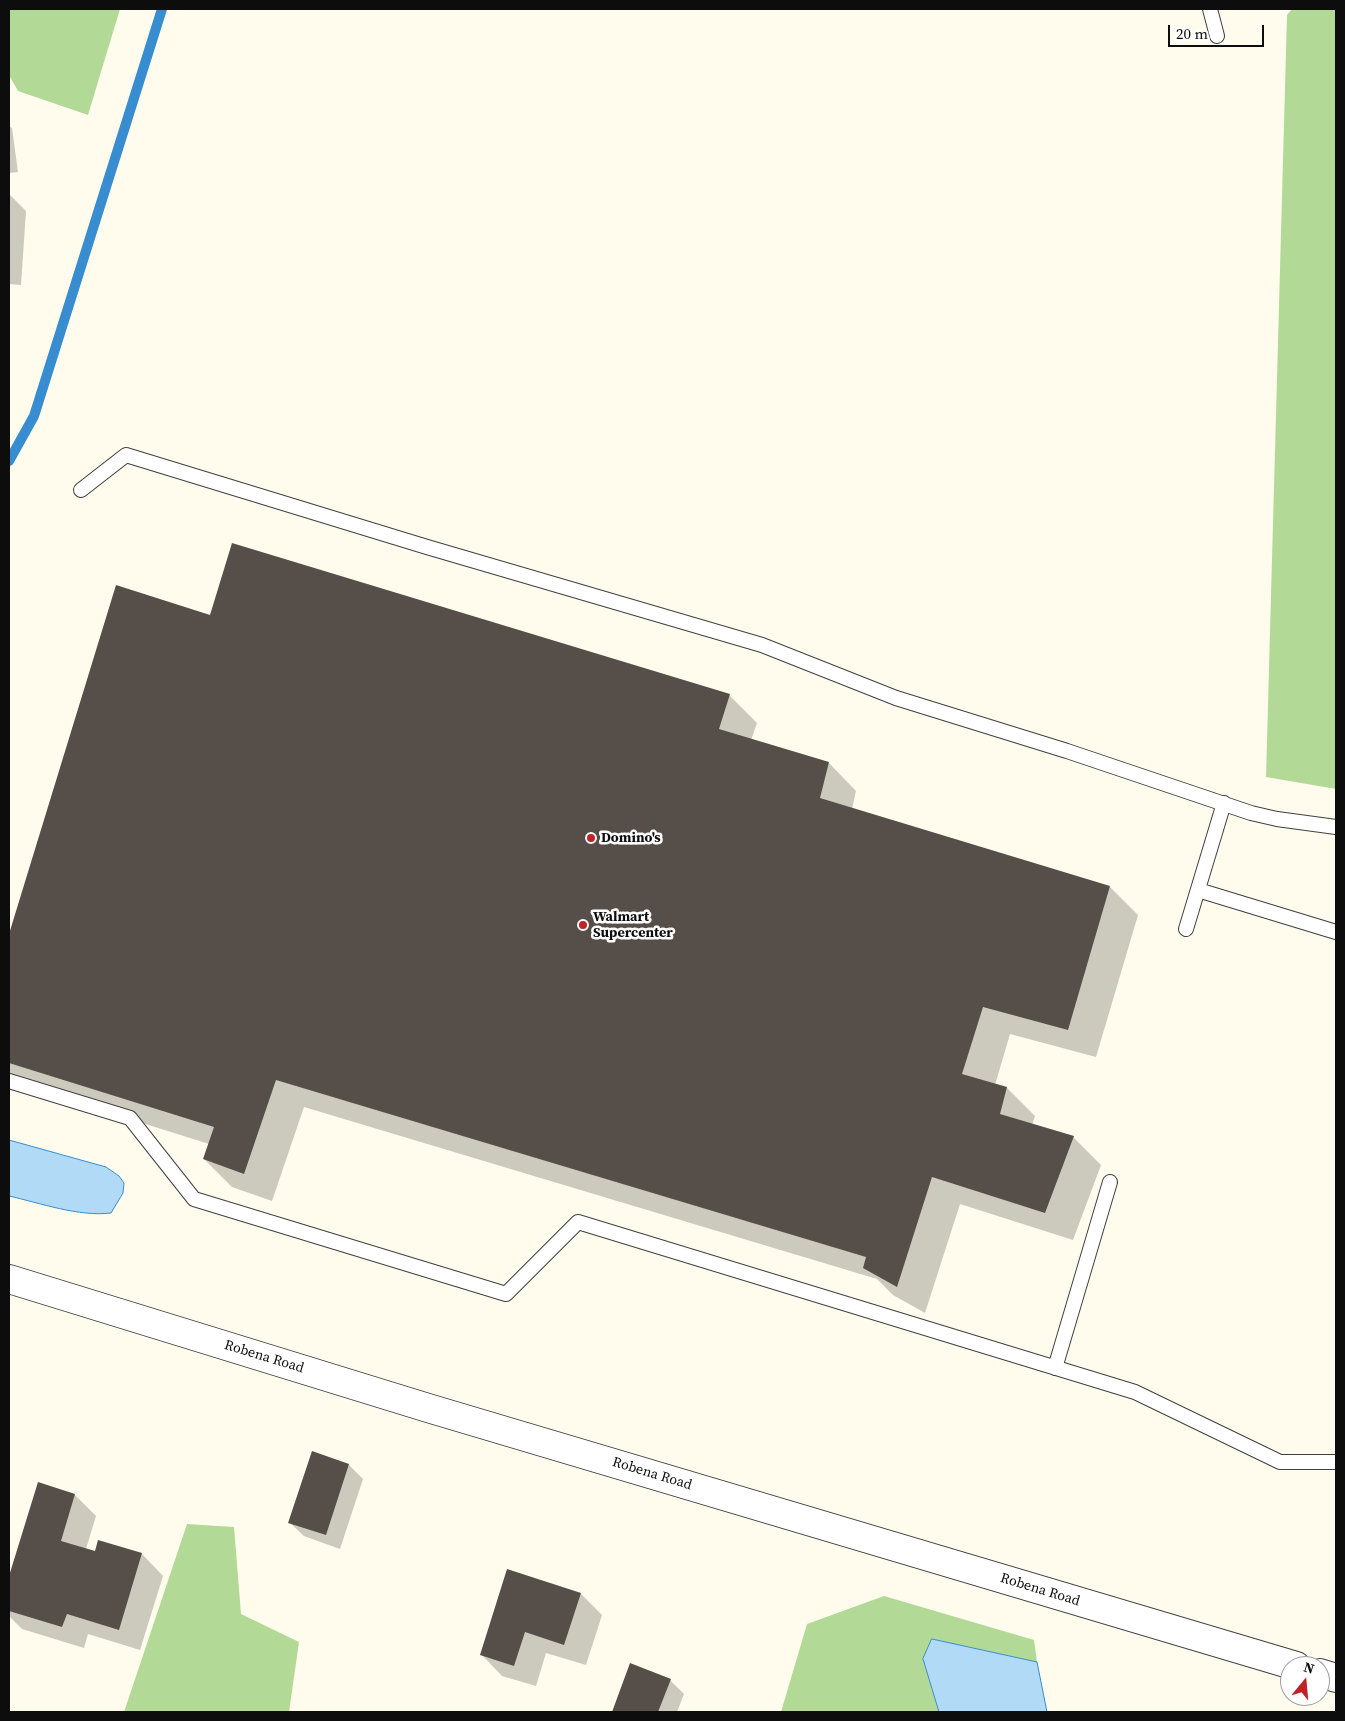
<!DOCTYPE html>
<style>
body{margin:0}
#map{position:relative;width:1345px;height:1721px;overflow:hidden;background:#fffced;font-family:"Source Serif 4",serif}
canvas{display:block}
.frame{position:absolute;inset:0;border:10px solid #0d0d0d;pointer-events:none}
.north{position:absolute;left:1280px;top:1656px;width:50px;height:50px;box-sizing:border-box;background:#fff;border:1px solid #9e9e9e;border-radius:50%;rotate:17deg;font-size:14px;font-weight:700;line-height:20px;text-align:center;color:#0d0d0d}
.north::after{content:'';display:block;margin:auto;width:18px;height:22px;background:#bf2326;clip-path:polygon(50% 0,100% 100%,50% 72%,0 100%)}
.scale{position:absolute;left:1168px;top:25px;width:96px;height:22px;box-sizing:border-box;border:2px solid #0d0d0d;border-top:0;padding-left:6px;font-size:15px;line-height:18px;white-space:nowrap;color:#0d0d0d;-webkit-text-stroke:4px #fff;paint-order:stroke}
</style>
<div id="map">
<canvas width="1345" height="1721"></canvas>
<div class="frame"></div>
<div class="north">N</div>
<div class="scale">20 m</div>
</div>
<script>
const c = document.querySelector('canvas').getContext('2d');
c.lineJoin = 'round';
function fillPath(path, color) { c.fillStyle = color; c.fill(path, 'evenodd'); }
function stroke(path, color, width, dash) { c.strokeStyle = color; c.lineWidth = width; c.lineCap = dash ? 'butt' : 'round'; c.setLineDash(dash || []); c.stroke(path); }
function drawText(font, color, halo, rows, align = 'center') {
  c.font = font + ' "Source Serif 4",serif'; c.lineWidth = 5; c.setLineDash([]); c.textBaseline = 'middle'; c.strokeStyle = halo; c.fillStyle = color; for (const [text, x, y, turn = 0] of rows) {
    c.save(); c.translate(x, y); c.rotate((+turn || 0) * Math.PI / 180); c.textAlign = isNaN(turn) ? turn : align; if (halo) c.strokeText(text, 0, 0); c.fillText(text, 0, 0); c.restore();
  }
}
const forest = new Path2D(`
 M9,9H120L88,115L18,91L9,75Z
 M1292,9H1336V789L1266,777L1287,15Z
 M187,1524L234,1527L241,1614L299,1642L289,1712H124Z
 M884,1596L1034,1640L1037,1662L932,1639L923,1659L939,1712H781L807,1624Z`);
const water = new Path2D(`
 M9,1140L106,1167L119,1176L124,1183L123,1193L111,1213C79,1217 40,1203 9,1196Z
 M932,1639L1037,1662L1047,1712H939L923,1659Z`);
const shadow = new Path2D(`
 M9,126L12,128L18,172L9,173Z
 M9,194L26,211L21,285L9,284Z
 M117,587L211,616L729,695L757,723L751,740L829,763L856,791L852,809L1110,887L1138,915L1096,1057L1010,1034L995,1085L1007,1088L1035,1116L1032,1125L1073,1137L1101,1165L1073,1240L960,1204L925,1313L893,1295L877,1279L304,1107L272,1201L232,1187L204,1159L209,1144L9,1081V938Z
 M349,1465L363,1479L340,1549L304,1536L289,1522Z
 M39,1484L75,1495L96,1516L86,1549L96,1553L99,1541L142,1554L163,1576L140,1650L88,1634L84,1648L22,1629L9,1616V1580Z
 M581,1594L602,1615L586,1665L546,1653L536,1686L502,1676L481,1654Z
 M631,1665L670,1680L684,1694L677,1712H614Z`);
const stream = new Path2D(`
 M9,461L34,416L162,9`);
const building = new Path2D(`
 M232,543L730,694L719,729L829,762L820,798L1110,886L1068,1030L983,1007L962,1074L1007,1087L1000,1114L1074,1136L1045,1213L932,1177L897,1287L863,1268L866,1257L276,1080L244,1174L203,1159L214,1127L9,1063V934L116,585L210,615Z
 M312,1451L349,1464L326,1535L288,1523Z
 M38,1482L75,1494L61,1541L95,1551L98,1540L142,1553L119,1630L67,1614L62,1627L9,1611V1576Z
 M507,1569L581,1593L564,1645L525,1632L514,1666L480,1655Z
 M630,1663L671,1679L658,1712H612Z`);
const lane = new Path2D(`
 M1210,9L1217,36
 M81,490L126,455L427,547L762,645L896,698L1067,751L1251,813L1277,819L1336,827
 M1198,890L1336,932
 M1186,929L1224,803
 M9,1081L130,1118L194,1199L506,1294L578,1222L1135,1392L1280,1462H1336
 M1055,1368L1110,1182`);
const street = new Path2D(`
 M9,1279L428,1408L1296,1666
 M1320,1673L1336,1678`);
const markers = [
 [591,838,5,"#bf2326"],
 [583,925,5,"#bf2326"]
];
const poiNames = [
 ["Domino's",601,838],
 ["Walmart",593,917],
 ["Supercenter",593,933]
];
const streetNames = [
 ["Robena Road",264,1357,17],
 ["Robena Road",652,1474,17],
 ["Robena Road",1040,1590,17]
];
fillPath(forest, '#b2da96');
fillPath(water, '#b1daf7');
stroke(water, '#378dcf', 1);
fillPath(shadow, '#0003');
stroke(stream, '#378dcf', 10);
fillPath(building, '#564f49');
stroke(lane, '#404040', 16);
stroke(street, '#404040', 30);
stroke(lane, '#fff', 14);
stroke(street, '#fff', 28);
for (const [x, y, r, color] of markers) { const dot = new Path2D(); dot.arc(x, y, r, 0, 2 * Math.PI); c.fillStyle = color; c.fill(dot); stroke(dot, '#fff', 2); }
drawText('bold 14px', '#0d0d0d', '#fff', poiNames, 'left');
drawText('14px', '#0d0d0d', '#fff', streetNames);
</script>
